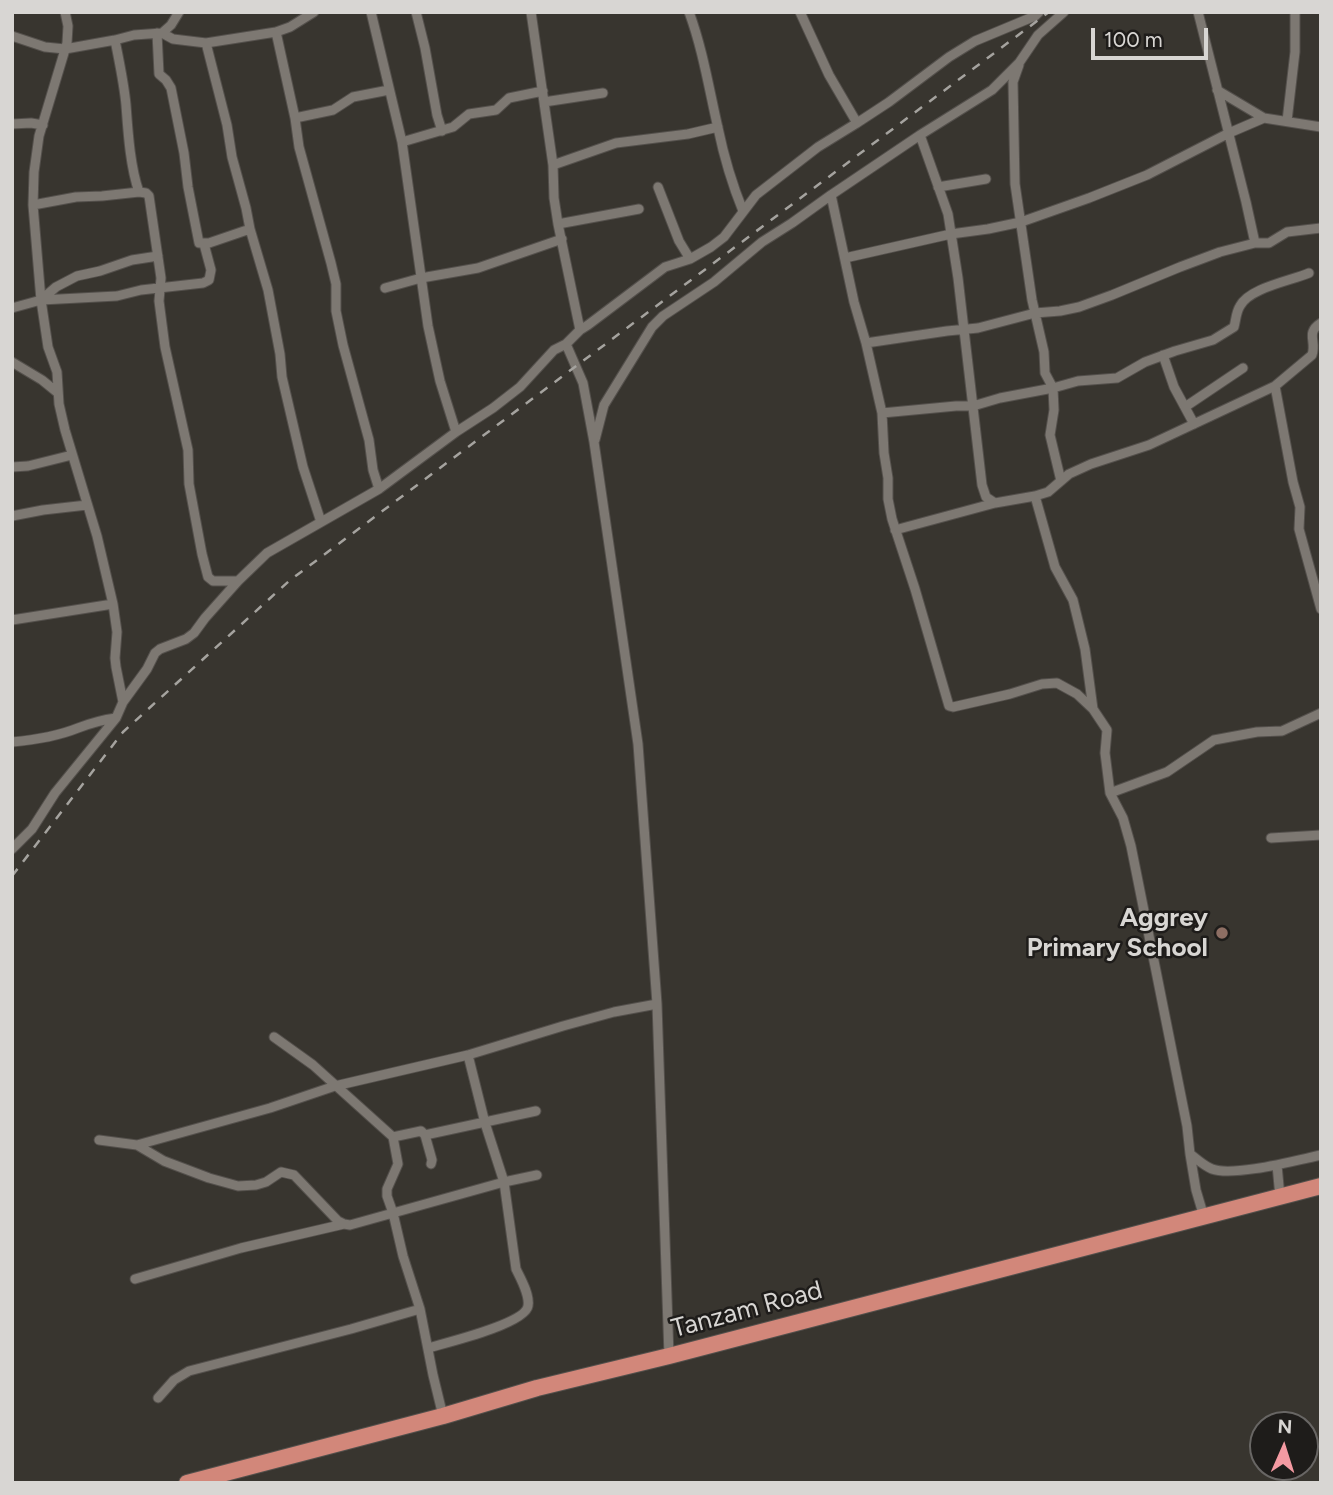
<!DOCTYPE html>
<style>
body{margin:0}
#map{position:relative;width:1333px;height:1495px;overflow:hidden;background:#38352f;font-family:Figtree,sans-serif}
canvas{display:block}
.frame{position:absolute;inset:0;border:14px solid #d8d6d3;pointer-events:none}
.north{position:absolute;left:1249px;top:1411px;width:70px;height:70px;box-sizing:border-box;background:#1e1c1a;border:2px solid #686664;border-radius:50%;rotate:3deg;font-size:19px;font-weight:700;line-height:28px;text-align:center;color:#d8d6d3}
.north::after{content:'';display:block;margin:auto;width:24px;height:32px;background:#f49aa2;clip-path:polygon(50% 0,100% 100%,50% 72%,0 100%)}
.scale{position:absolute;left:1091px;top:28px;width:117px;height:32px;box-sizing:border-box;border:4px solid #d8d6d3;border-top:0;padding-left:9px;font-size:21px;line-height:24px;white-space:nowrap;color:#d8d6d3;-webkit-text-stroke:5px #1e1c1a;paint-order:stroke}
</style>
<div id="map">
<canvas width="1333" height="1495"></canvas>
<div class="frame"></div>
<div class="north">N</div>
<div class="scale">100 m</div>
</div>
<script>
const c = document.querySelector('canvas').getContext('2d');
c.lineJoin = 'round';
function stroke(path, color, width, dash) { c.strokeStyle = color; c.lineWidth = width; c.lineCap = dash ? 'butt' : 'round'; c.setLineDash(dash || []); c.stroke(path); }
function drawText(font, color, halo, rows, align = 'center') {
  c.font = font + ' Figtree,sans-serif'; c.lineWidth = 5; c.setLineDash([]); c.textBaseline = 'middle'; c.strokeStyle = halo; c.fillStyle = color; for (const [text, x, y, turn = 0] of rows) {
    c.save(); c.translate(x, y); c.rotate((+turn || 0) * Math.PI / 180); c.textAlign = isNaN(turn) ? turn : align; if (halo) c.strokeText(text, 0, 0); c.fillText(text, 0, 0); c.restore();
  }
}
const street = new Path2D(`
 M65,12L68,26L67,43L39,136L34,172L33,205L41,300L48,347L57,372L59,404L65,430L97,536L113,604L117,632L115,658L116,667L123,702
 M371,12L402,142L428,326L440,381L456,432
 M416,12L425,48L437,115L442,131
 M531,12L553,165L554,198L558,224L580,330
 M689,12C703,50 709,89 718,128C724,157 732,184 743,211
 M800,12L829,75L857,123
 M276,32L295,118L299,147L331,263L336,284V311L343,345L369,440L373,470L379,489
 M157,33L159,74L166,80L171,88L184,153L188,187L199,243H209L250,229
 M162,33L171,25L179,12
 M12,36L45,47L65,49L115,40L134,35L162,33L173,39L206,43L276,32L290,27L314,12
 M115,40C119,61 124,83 126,105C128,132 130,166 139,192L146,193L149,196L161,278L159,301L165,347L188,450L189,484L202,554L208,577L213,581H238
 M206,43L227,125L232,157L246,208L250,229L268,290L280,354L282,377L303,467L321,522
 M1019,65L1013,82L1015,184L1032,300L1044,352L1045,373L1053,388L1054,410L1050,435L1061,481
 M1217,90L1264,118L1321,127
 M544,102L603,93
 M295,118L333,110L353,97L389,90
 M1287,121L1295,52V12
 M12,124L31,123L43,125
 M920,135L948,214L958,278L982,485L986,497L995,503
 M402,142L453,127L469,114L496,110L509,98L543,91
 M553,165L616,143L688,134L718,127
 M658,187L679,241L690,259
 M938,187L986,179
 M831,195L854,302L866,343L882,413L884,453L888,478V499L892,519L915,589L949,706L953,707L1010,694L1042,684L1057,683L1077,694L1093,709L1107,730L1105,753L1110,793L1123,818L1131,846L1187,1126L1190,1154C1197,1159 1204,1166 1212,1169C1234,1177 1297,1160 1321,1155
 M33,205L76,197L102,196L139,192
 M558,224L639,209
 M1255,243H1269L1287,232L1321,228
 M845,258L951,234L988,229L1021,222L1089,198L1147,175L1229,133L1264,118
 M385,288L421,278L478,268L562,239
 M41,300L56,287L77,276L100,271L132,260L158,256
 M12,308L41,300L117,296L141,290L203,283L209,280L211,270L204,244
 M866,343L947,331L978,328L1035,313L1060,311L1079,307L1112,295L1180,267L1220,252L1255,243L1246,202L1198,12
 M566,344L583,383L594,442L638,744L657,1004L669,1356
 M1163,355L1174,387L1194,424
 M12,362L42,380L58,393
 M1275,386L1293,482L1300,507L1299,529L1321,609
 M1185,407L1243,368
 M882,413L956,406H973L1000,398L1053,388L1078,381L1117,378L1145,362L1175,351L1213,340L1234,327C1236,320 1236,312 1240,306C1249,288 1290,281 1309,273
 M595,440L604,405L652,327L663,316L714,282L762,242L792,223L831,195L920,135L992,90L1019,63L1038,35L1064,12
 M12,467L28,466L72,455
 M1035,496L1055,567L1073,600L1085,649L1093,709
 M12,516L43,510L87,505
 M895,530L995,503L1035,496L1048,492L1069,474L1091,464L1149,445L1275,386L1312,355C1317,341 1305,333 1321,323
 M12,620L113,604
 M12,742C34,740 58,736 78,728C91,723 101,720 116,718
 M1110,793L1167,772L1214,740L1257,732L1282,731L1321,713
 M1271,838L1321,835
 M12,849L32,829L55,793L116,718L123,702L147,669L155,653L160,649L186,639L194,633L205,618L238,581L267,553L379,489L456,432L493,408L520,387L554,350L566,344L580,330L588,325L665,267L690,259L711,247L724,237L756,195L818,147L857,123L889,102L949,57L975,41L1035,16L1039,12
 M274,1037L313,1065L393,1137L398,1164L387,1189V1196L393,1213L403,1256L420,1309L433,1375L443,1416
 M425,1135L536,1111
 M393,1137L421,1131L425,1135L432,1160L431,1164
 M99,1140L137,1145L270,1108L335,1086L468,1055L563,1026L614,1012L657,1004
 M137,1145L164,1161L209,1178L238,1186L256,1185L266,1182L281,1172L294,1175L338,1221L344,1224L350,1225L504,1182L537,1175
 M1190,1154L1196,1190L1204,1217
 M1277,1165L1280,1197
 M135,1279L241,1248L344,1224
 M428,1348C445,1343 525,1324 528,1306C530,1295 521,1279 516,1269L504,1182L485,1123L468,1055
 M158,1398L174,1380L189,1371L351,1329L420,1309`);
const highway = new Path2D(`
 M187,1483L443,1416L537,1388L669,1356L1321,1186`);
const rail = new Path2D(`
 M12,876L123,732L289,581L1049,12`);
const markers = [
 [1222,933,7,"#8d6e63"]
];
const poiNames = [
 ["Aggrey",1208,918],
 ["Primary School",1208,948]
];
const streetNames = [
 ["Tanzam Road",747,1310,-15]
];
stroke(street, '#54504c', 11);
stroke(highway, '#54504c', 18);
stroke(street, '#7d7872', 9);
stroke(highway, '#d2877a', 16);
stroke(rail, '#a5a39f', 2.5, [9, 9]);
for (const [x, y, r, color] of markers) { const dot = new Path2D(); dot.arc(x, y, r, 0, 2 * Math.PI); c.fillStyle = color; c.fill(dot); stroke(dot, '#1e1c1a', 2.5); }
drawText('bold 26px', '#d8d6d3', '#1e1c1a', poiNames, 'right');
drawText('26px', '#d8d6d3', '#1e1c1a', streetNames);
</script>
